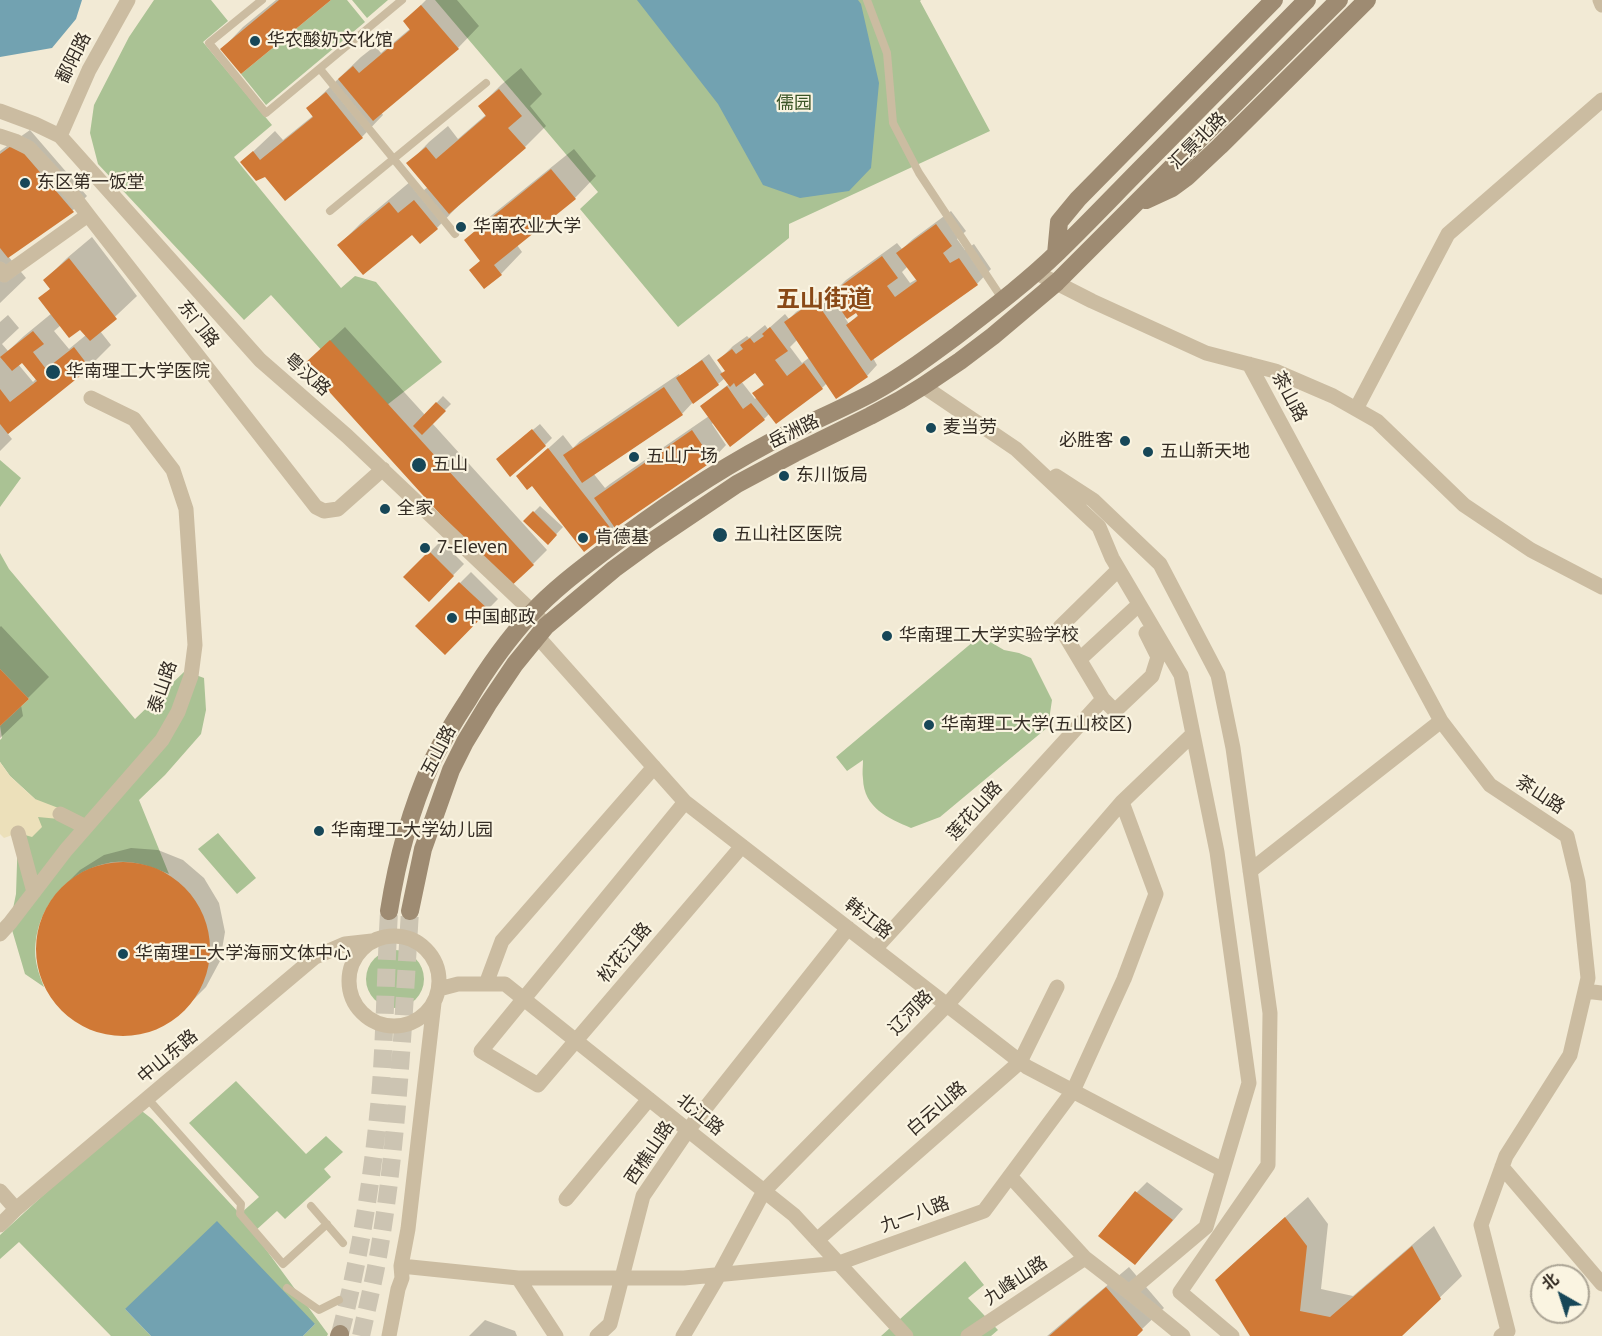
<!DOCTYPE html>
<meta charset="utf-8">
<style>
body{margin:0}
#map{position:relative;width:1602px;height:1336px;overflow:hidden;background:#f2ead5;font-family:"Noto Sans","Noto Sans SC",sans-serif}
canvas{display:block}
.north{position:absolute;left:1530px;top:1264px;width:60px;height:60px;box-sizing:border-box;background:#faf4e1;border:2px solid #aba495;border-radius:50%;rotate:321deg;font-size:16px;font-weight:700;line-height:24px;text-align:center;color:#342c24}
.north::after{content:'';display:block;margin:auto;width:21px;height:27px;background:#174758;clip-path:polygon(50% 0,100% 100%,50% 72%,0 100%)}
</style>
<div id="map">
<canvas width="1602" height="1336"></canvas>
<div class="north">北</div>
</div>
<script>
const c = document.querySelector('canvas').getContext('2d');
c.lineJoin = 'round';
function fillPath(path, color) { c.fillStyle = color; c.fill(path, 'evenodd'); }
function stroke(path, color, width, dash) { c.strokeStyle = color; c.lineWidth = width; c.lineCap = dash ? 'butt' : 'round'; c.setLineDash(dash || []); c.stroke(path); }
function drawText(font, color, halo, rows, align = 'center') {
  c.font = font + ' "Noto Sans","Noto Sans SC",sans-serif'; c.lineWidth = 4.5; c.setLineDash([]); c.textBaseline = 'middle'; c.strokeStyle = halo; c.fillStyle = color; for (const [text, x, y, turn = 0] of rows) {
    c.save(); c.translate(x, y); c.rotate((+turn || 0) * Math.PI / 180); c.textAlign = isNaN(turn) ? turn : align; if (halo) c.strokeText(text, 0, 0); c.fillText(text, 0, 0); c.restore();
  }
}
const green = new Path2D(`
 M154,0H211L228,21L203,42L272,125L234,157L341,288L355,276L376,282L442,362L378,412L271,295L244,320L98,164L90,133L94,105L129,37Z
 M331,0H347L365,22L266,105L241,74Z
 M352,0H388L367,18Z
 M435,0H921L920,1L990,131L789,224V238L678,327L580,209L598,192Z
 M0,460L21,478L0,507Z
 M0,553L9,569L135,719L185,671L204,678L206,710L201,734L165,775L139,800L169,874C152,867 134,860 115,862C67,867 30,913 36,961C37,969 41,979 44,987L25,974L10,923L16,894L18,833L38,816L35,799L10,776L0,762V740L2,738L0,726L29,699L0,669Z
 M980,636L1004,650L1019,653L1031,658L1052,700L1048,727L940,817L911,828C888,818 864,808 863,779C862,773 863,766 863,760L847,771L836,757Z
 M218,833L256,878L237,894L198,849Z
 M366 979a29 29 0 1 1 58 0a29 29 0 1 1-58 0Z
 M236,1081L306,1154L326,1136L343,1152L324,1169L331,1177L285,1219L277,1211L255,1231L245,1221L328,1334L327,1336H303L315,1324L125,1309L151,1336H111L19,1242L0,1259V1235L138,1108L152,1119L240,1214L259,1197L189,1123Z
 M965,1261L984,1285L968,1298L998,1330L991,1336H881Z`);
const plaza = new Path2D(`
 M0,762L10,776L35,799L61,809L59,819L38,817L42,827L32,837L18,833L4,838L0,834Z`);
const water = new Path2D(`
 M0,0H82L76,19L52,48L0,57Z
 M637,0H858L861,4L879,83L871,168L849,191L800,198L763,185L718,104Z
 M217,1221L315,1324L303,1336H151L125,1309Z`);
const shadow = new Path2D(`
 M276,0H329L222,49L243,27Z
 M426,0H457L479,26L458,48L381,112L383,115L362,137L265,175L242,162L275,131L283,140L314,115L308,108L361,57L375,46L381,53L411,28L405,21Z
 M521,68L542,94L530,106L546,126L525,147L457,205L458,206L437,228L339,245L361,223L411,181L420,193L428,187L408,164L429,142L448,126L458,139L487,114L480,106L501,85Z
 M30,130L87,196L73,210L8,256L26,278L0,303V151Z
 M574,149L596,176L575,198L517,245L522,252L501,274L471,270L481,260L466,240L487,219Z
 M951,211L966,231L957,239L965,250L974,244L991,269L977,284L873,358L877,365L867,376L827,383L822,388L769,414L764,419L714,422L712,424L726,445L712,460L615,526L585,550L532,484L518,476L563,435L573,448L580,441L679,374L680,376L709,354L723,374L726,370L719,360L733,346L747,336L749,338L765,325L768,329L785,314L789,319L796,312L827,291L830,296L846,280L897,243L902,249L913,239ZM908,266L917,279L910,283L902,272ZM856,310L859,314L849,324L845,318ZM798,339L810,357L802,363L790,347ZM755,371L765,383L754,393L757,397L755,399L741,381ZM725,378L729,384L713,396L702,407L709,416L610,484L605,488L593,473L682,414L695,400L718,384Z
 M92,237L137,296L100,331L111,345L89,367L14,428L8,434L12,439L0,451V322L8,315L19,328L2,344L8,351L24,336L52,313L40,299L51,288L45,280L67,258ZM61,325L80,328L86,335L69,349L54,331ZM23,361L37,378L33,382L18,364Z
 M345,327L425,415L443,396L451,404L432,423L547,550L533,564L320,350Z
 M540,424L552,438L545,445L505,453Z
 M540,506L563,527L548,543L525,521Z
 M441,541L464,564L429,600L405,577Z
 M471,572L498,599L445,653L417,626Z
 M1,626L49,677L21,705L23,716L0,738V627Z
 M131,848L158,850L183,860L204,878L219,903L225,932L220,961L206,987L191,1002L169,1022L142,1033L113,1035L85,1026L61,1009L45,987L38,960L39,933L48,907L65,885L80,870L104,855Z
 M1147,1182L1183,1209L1146,1252L1136,1193Z
 M1308,1197L1328,1224L1321,1289L1353,1296L1434,1226L1462,1276L1400,1336H1252L1217,1280L1238,1259Z
 M1129,1267L1164,1308L1142,1329L1135,1336H1047Z
 M485,1320L515,1331L517,1336H469Z`);
const building = new Path2D(`
 M279,0H331L241,74L220,49Z
 M421,5L459,49L373,121L338,79L353,66L359,73L410,30L403,21Z
 M499,89L522,116L508,128L526,148L449,214L406,163L426,147L436,159L486,116L478,106Z
 M326,92L363,138L285,201L265,177L256,181L240,162L253,151L260,160L313,117L306,108Z
 M15,143L74,212L8,258L0,248V154Z
 M551,169L576,199L494,265L502,275L484,289L469,270L480,261L464,240Z
 M414,200L438,229L420,244L412,235L363,275L337,245L389,202L398,213Z
 M936,224L952,246L943,253L950,263L959,258L978,285L871,361L846,325L858,316L856,313L847,319L830,294L882,256L898,278L887,286L895,297L917,281L896,253Z
 M69,258L117,319L90,341L80,330L69,338L38,298L50,289L43,280Z
 M815,300L868,377L836,399L784,322Z
 M770,327L788,351L775,360L787,376L804,363L823,389L776,424L752,393L764,385L755,373L736,387L734,383L730,387L720,374L725,371L717,360L732,349L736,354L743,349L740,345L750,338L754,343L764,336L762,334Z
 M33,331L44,344L33,352L46,369L74,347L90,368L8,434L0,424V389L10,402L37,381L22,363L12,371L0,357Z
 M330,340L534,565L508,589L304,364Z
 M702,360L719,385L693,404L676,378Z
 M727,386L743,409L751,403L765,420L730,447L700,406Z
 M664,387L683,415L582,483L563,455Z
 M436,402L446,411L422,435L413,426Z
 M532,429L546,446L510,477L496,459Z
 M692,430L713,461L615,528L594,498Z
 M548,448L612,530L584,552L532,486L527,490L516,476Z
 M533,511L557,535L548,545L523,521Z
 M429,551L454,576L429,602L403,577Z
 M459,582L489,610L445,655L415,626Z
 M0,669L29,699L0,726Z
 M36 949a87 87 0 1 1 174 0a87 87 0 1 1-174 0Z
 M1135,1191L1173,1220L1135,1265L1098,1236Z
 M1285,1217L1307,1246L1300,1311L1330,1317L1412,1246L1441,1299L1402,1336H1250L1215,1280Z
 M1106,1287L1143,1330L1137,1336H1049Z`);
const secondaryTunnel = new Path2D(`
 M340,1334C361,1253 374,1169 381,1085C385,1027 386,969 389,911
 M361,1336C367,1308 374,1280 379,1251C398,1139 403,1024 410,911`);
const lane = new Path2D(`
 M262,0L209,43L266,113L402,0
 M867,0L887,53L893,123L919,173L1003,300
 M320,69L455,234
 M330,211L486,83
 M148,1099L241,1204L240,1214L283,1264L327,1224
 M311,1206L343,1243
 M287,1288L319,1310L339,1300`);
const street = new Path2D(`
 M1600,0L1602,5
 M0,111L35,124L60,136L260,360L347,436L540,619
 M0,136L15,141L29,148L72,194L88,215
 M60,136L89,70L128,0
 M0,269L4,275L88,215L316,507L324,511L338,509L383,469
 M1035,272L1092,301L1206,353L1275,371L1333,396L1377,421L1464,505L1531,550L1602,587
 M1249,364L1441,721L1490,785L1567,836L1578,882L1588,978L1585,991L1570,1055L1506,1156L1481,1225L1508,1331L1501,1336
 M923,386L1016,449L1099,527L1112,558L1181,675L1217,852L1249,1083L1206,1227L1129,1292
 M1356,409L1448,234L1602,100
 M1056,476L1093,500L1160,564L1218,675L1233,748L1270,1013L1268,1165L1180,1292L1232,1336
 M1116,572L1060,627L1103,699L1115,711L1152,676L1158,657L1146,633
 M537,636L685,802L1027,1067L1223,1170
 M1080,659L1134,609
 M685,802L481,1051L538,1085L742,846
 M60,814L86,827
 M18,833L34,892
 M1250,871L1441,721
 M0,934L10,923L66,850L162,740L178,712L191,676L195,645L186,509L173,470L134,419L91,398
 M349 981a45 45 0 1 1 90 0a45 45 0 1 1-90 0Z
 M875,949L1103,699
 M486,984L502,941L654,767
 M439,989L458,984H505L794,1215L906,1336
 M1585,991L1602,993
 M1502,1167L1602,1284
 M1010,1176L1085,1258L1129,1292L1183,1336
 M0,1191L16,1209
 M566,1199L649,1099
 M0,1225L16,1209L315,957L345,944L372,941
 M817,1240L1020,1062L1057,987
 M401,1266L518,1278H684L839,1263L984,1211L1073,1091L1124,979L1156,894L1122,802
 M518,1278L556,1336
 M389,1336L398,1289L402,1278L401,1266L408,1229L434,1003
 M597,1336L610,1324L643,1196L688,1130L848,928
 M683,1336L719,1275L764,1191L947,1005L1122,802L1193,734
 M968,1336L1085,1258`);
const secondary = new Path2D(`
 M1146,200L1172,188L1187,177L1220,146L1367,0
 M1056,254L1059,222L1078,199L1274,0
 M389,911C397,860 410,811 431,764C441,742 455,720 468,700C486,670 507,640 531,614C552,591 577,572 602,553C655,512 711,474 769,443C803,425 838,411 872,393C901,377 928,357 955,337C990,310 1026,283 1058,252C1090,221 1121,188 1152,157C1204,104 1256,52 1307,0
 M410,911L423,849L451,770L465,742L488,704L515,664L546,626L614,569L651,542L737,484L795,453L870,416L900,400L923,386L960,361L993,336L1057,282L1339,0
 M339,1336L340,1334`);
const markers = [
 [255,41,6,"#174758"],
 [25,183,6,"#174758"],
 [461,227,6,"#174758"],
 [53,372,8,"#174758"],
 [931,428,6,"#174758"],
 [1125,441,6,"#174758"],
 [1148,452,6,"#174758"],
 [634,457,6,"#174758"],
 [419,465,8,"#174758"],
 [784,476,6,"#174758"],
 [385,509,6,"#174758"],
 [720,535,8,"#174758"],
 [583,538,6,"#174758"],
 [425,548,6,"#174758"],
 [452,618,6,"#174758"],
 [887,636,6,"#174758"],
 [929,725,6,"#174758"],
 [319,831,6,"#174758"],
 [123,954,6,"#174758"]
];
const poiNames = [
 ["华农酸奶文化馆",267,41],
 ["东区第一饭堂",37,183],
 ["华南农业大学",473,227],
 ["华南理工大学医院",66,372],
 ["麦当劳",943,428],
 ["必胜客",1113,441,"right"],
 ["五山新天地",1160,452],
 ["五山广场",646,457],
 ["五山",432,465],
 ["东川饭局",796,476],
 ["全家",397,509],
 ["五山社区医院",734,535],
 ["肯德基",595,538],
 ["7-Eleven",437,548],
 ["中国邮政",464,618],
 ["华南理工大学实验学校",899,636],
 ["华南理工大学(五山校区)",941,725],
 ["华南理工大学幼儿园",331,831],
 ["华南理工大学海丽文体中心",135,954]
];
const streetNames = [
 ["鄱阳路",74,58,-63],
 ["汇景北路",1198,141,-45],
 ["东门路",198,324,52],
 ["粤汉路",307,375,41],
 ["茶山路",1289,397,62],
 ["岳洲路",794,432,-26],
 ["泰山路",163,687,-71],
 ["五山路",439,751,-63],
 ["茶山路",1540,795,33],
 ["莲花山路",975,811,-48],
 ["韩江路",868,919,38],
 ["松花江路",625,953,-50],
 ["辽河路",911,1013,-46],
 ["中山东路",168,1057,-40],
 ["白云山路",937,1109,-41],
 ["北江路",700,1115,39],
 ["西樵山路",650,1153,-56],
 ["九一八路",915,1215,-20],
 ["九峰山路",1016,1281,-34]
];
const parkNames = [
 ["儒园",794,104]
];
const districtNames = [
 ["五山街道",824,300]
];
fillPath(green, '#aac294');
fillPath(plaza, '#ece0ba');
fillPath(water, '#72a2b1');
fillPath(shadow, '#0003');
fillPath(building, '#d07936');
stroke(secondaryTunnel, '#ccc4b2', 18, [18, 9]);
stroke(lane, '#cbbca1', 8);
stroke(street, '#cbbca1', 15);
stroke(secondary, '#9e8b72', 18);
for (const [x, y, r, color] of markers) { const dot = new Path2D(); dot.arc(x, y, r, 0, 2 * Math.PI); c.fillStyle = color; c.fill(dot); stroke(dot, '#faf4e1', 2); }
drawText('18px', '#342c24', '#faf4e1', poiNames, 'left');
drawText('18px', '#342c24', '#faf4e1', streetNames);
drawText('18px', '#3a5426', '#faf4e1', parkNames);
drawText('bold 24px', '#894917', '#faf4e1', districtNames);
</script>
